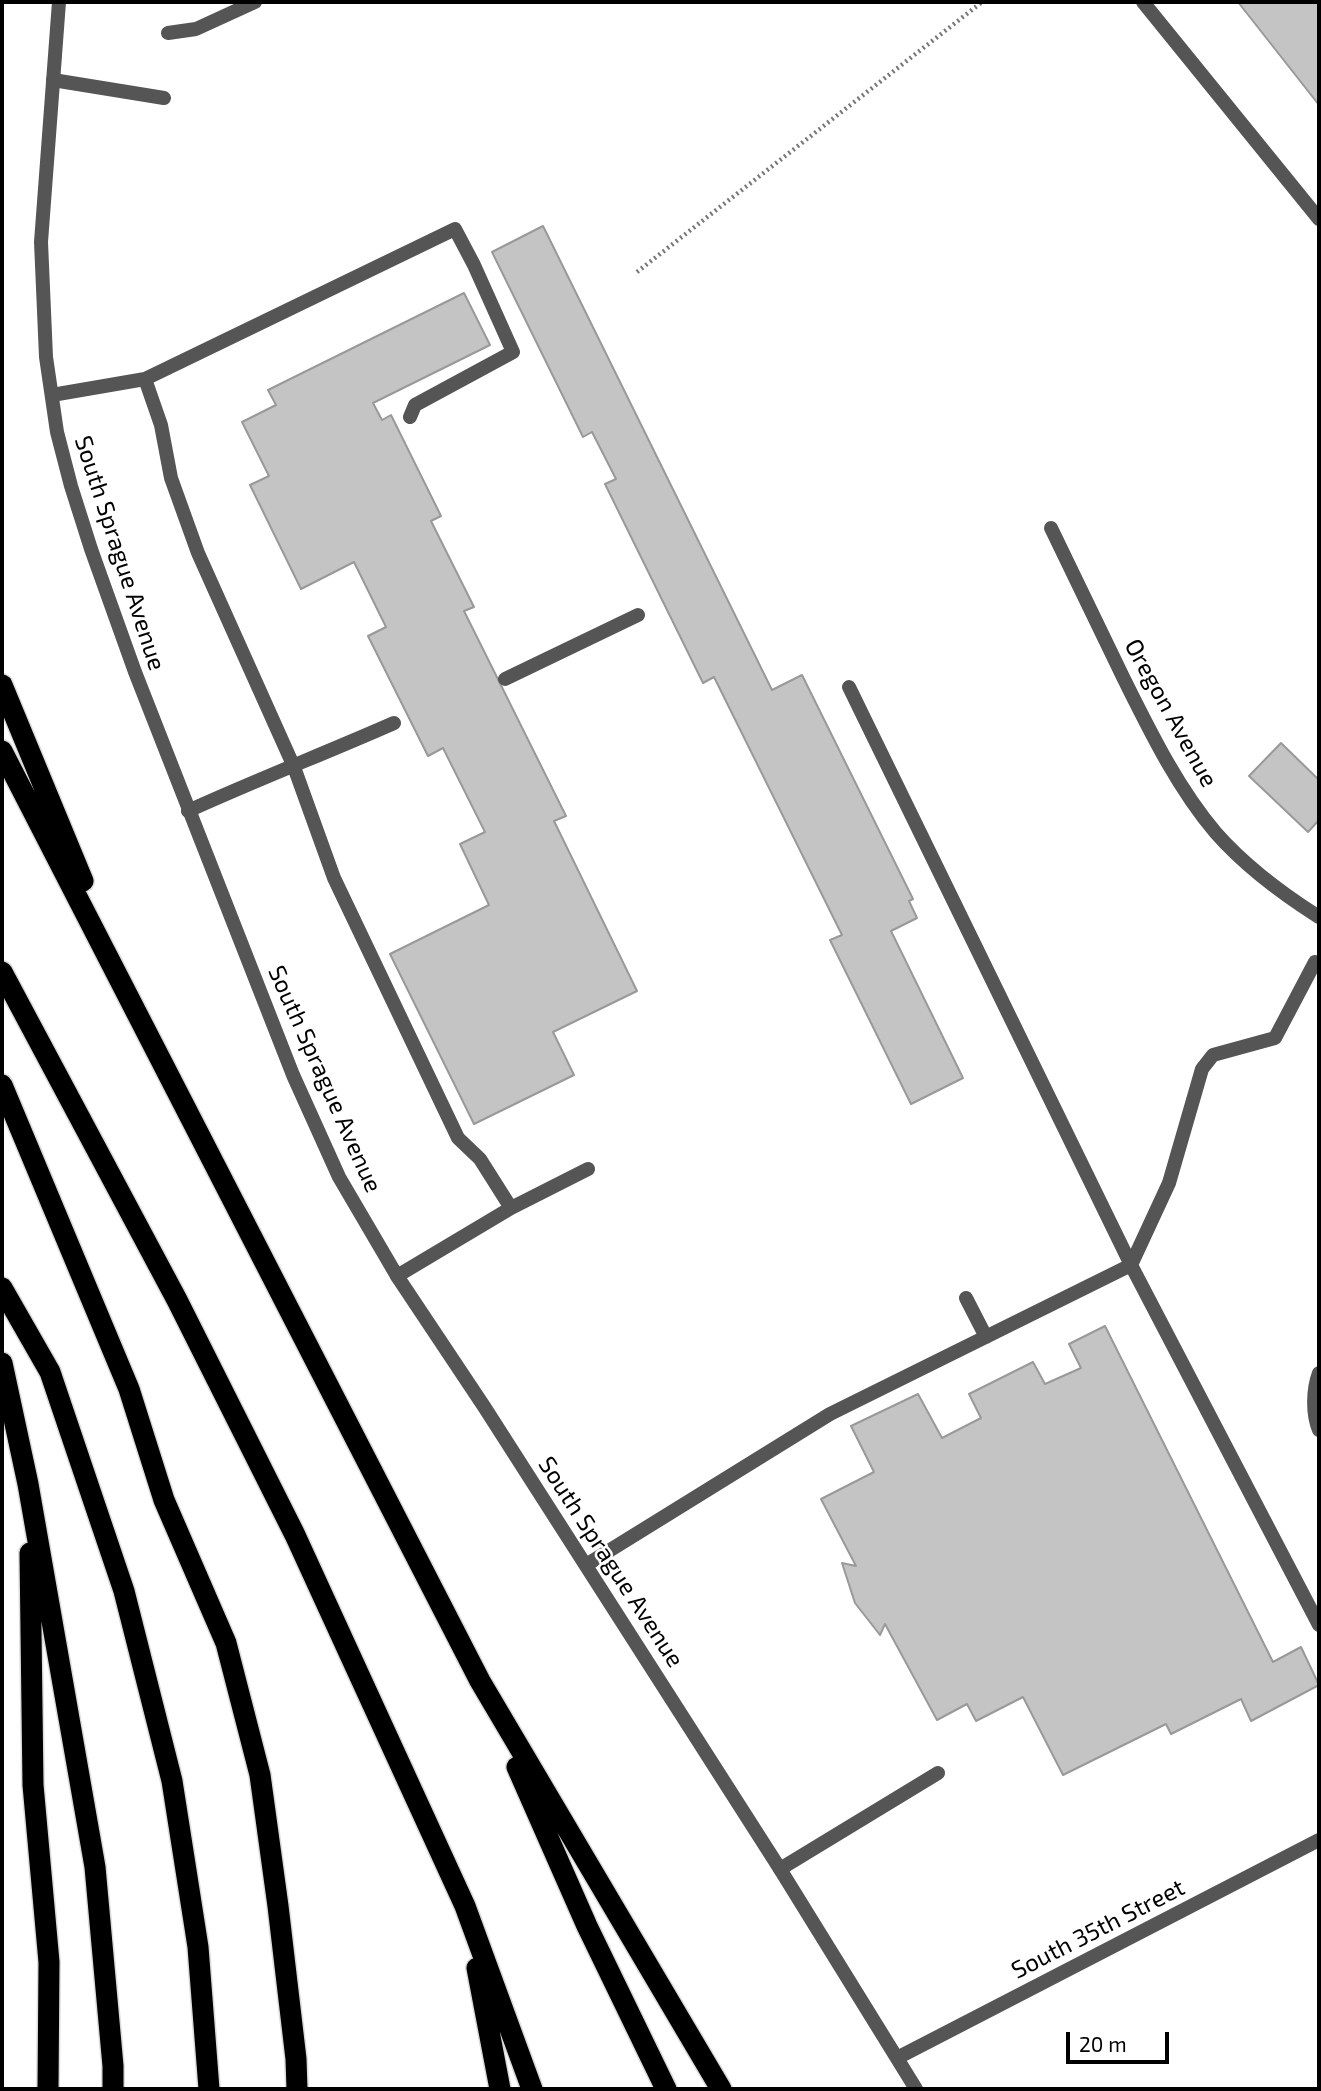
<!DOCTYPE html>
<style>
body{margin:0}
#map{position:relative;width:1321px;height:2091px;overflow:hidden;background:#fff;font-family:"Exo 2",sans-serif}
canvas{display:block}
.frame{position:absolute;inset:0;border:4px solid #000;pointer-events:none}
.scale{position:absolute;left:1066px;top:2032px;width:103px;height:32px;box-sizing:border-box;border:4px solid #000;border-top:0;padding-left:9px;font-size:21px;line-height:24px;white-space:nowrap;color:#000;-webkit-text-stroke:5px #fff;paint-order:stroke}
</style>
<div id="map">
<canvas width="1321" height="2091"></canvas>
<div class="frame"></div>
<div class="scale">20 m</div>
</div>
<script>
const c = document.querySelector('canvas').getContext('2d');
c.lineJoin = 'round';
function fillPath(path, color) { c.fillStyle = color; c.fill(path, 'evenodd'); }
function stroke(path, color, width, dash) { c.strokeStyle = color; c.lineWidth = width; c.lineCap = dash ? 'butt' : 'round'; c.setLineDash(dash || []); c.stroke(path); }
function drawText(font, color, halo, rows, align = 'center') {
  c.font = font + ' "Exo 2",sans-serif'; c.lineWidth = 5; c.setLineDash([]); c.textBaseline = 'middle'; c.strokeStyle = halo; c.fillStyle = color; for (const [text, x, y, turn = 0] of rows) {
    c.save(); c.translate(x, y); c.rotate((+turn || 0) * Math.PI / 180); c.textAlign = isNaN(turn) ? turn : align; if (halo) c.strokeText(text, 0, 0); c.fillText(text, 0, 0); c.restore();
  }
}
const building = new Path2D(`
 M1238,2H1319V105Z
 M543,226L772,690L802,675L913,899L909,901L917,918L891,931L963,1078L911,1104L830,940L842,935L714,677L703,683L605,484L616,479L592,432L583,437L492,252Z
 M464,293L490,345L373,403L382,420L391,415L441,516L431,521L474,607L464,611L566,816L554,821L637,991L553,1032L574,1075L474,1124L390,954L489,905L460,844L485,832L443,748L428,756L368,636L386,627L354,562L301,589L250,485L269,476L242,422L276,405L268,390Z
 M1281,743L1319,780V820L1308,832L1249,776Z
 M1105,1326L1273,1662L1301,1647L1319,1685L1251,1721L1241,1699L1171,1734L1166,1724L1063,1775L1023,1697L976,1721L967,1704L937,1720L885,1624L880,1635L855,1603L842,1563L856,1566L821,1499L874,1472L851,1426L918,1394L942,1438L981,1418L969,1394L1033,1362L1045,1384L1081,1368L1069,1344Z`);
const path = new Path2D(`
 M637,272L982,2`);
const service = new Path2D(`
 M1143,2L1319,219
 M168,33L196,29L255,2
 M53,80L164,98
 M145,379L161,425L171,478L198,553L294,767L334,878L458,1138L480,1159L511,1208
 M52,395L145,379L455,229L474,265L513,352L415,405L410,417
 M505,679L638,615
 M849,687L1131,1265
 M188,811C256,780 326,753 394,723
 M1131,1265L1169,1183L1202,1069L1213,1055L1275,1038L1315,962
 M397,1276L511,1208L588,1169
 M966,1298L986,1337
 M1319,1373C1313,1389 1312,1413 1319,1430
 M586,1565L830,1414L1131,1265L1319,1625
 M780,1869L938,1773`);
const minor = new Path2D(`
 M1051,528C1075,578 1099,628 1123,677C1150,731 1177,787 1216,833C1246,867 1281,893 1319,917`);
const tertiary = new Path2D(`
 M59,2L41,242L46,357L57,432L71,486L91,549L135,672L293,1075L339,1177L397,1276L485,1408L686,1722L780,1869L916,2089
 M897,2058L1319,1840`);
const motorway = new Path2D(`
 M2,685L83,881
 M2,751L480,1681L721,2089
 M2,972L177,1300L295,1535L465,1906L532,2089
 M2,1085L129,1389L164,1500L226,1643L260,1775L278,1906L296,2059L297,2089
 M2,1288L50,1372L124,1591L172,1781L198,1947L209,2089
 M2,1363L28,1484L95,1867L113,2066V2089
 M30,1553L33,1785L49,1962L48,2089
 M517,1767L587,1926L666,2089
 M477,1968L500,2089`);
const streetNames = [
 ["South Sprague Avenue",120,553,72],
 ["Oregon Avenue",1171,713,61],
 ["South Sprague Avenue",325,1079,66],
 ["South Sprague Avenue",611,1562,57],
 ["South 35th Street",1098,1929,-27]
];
fillPath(building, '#c4c4c4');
stroke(building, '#999', 2);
stroke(motorway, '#dbdbdb', 24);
stroke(path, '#777', 4.5, [2, 3.5]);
stroke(service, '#555', 14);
stroke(minor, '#555', 14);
stroke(tertiary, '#555', 14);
stroke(motorway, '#000', 21);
drawText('24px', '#000', '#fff', streetNames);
</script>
